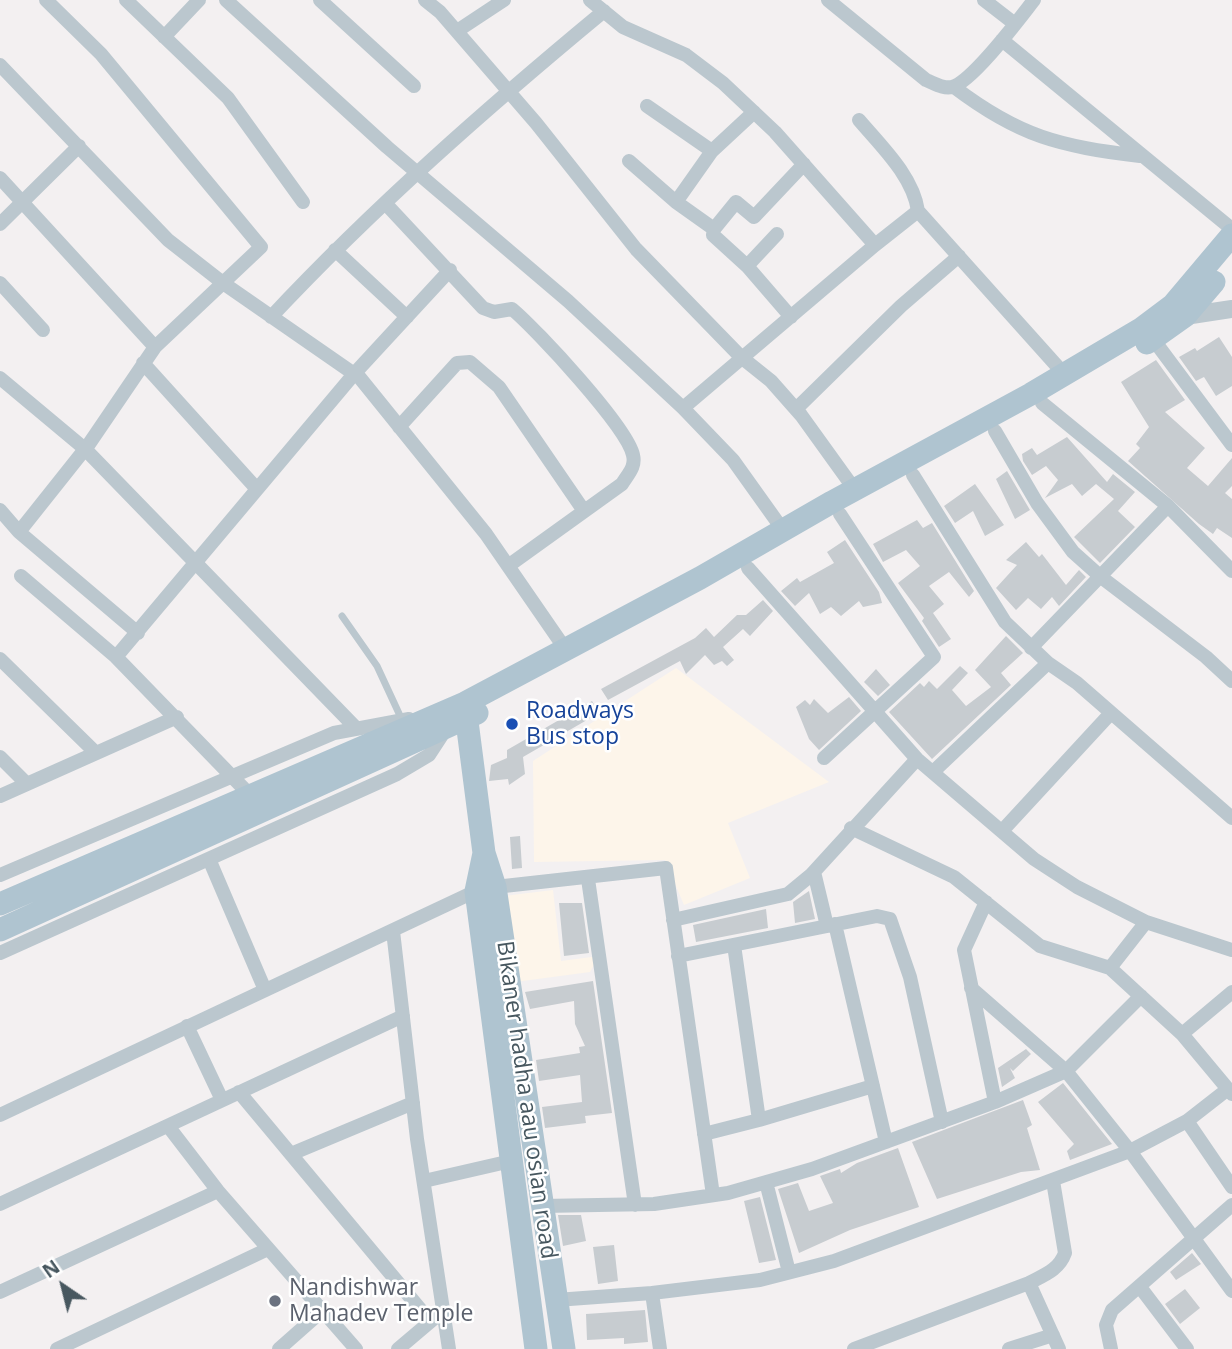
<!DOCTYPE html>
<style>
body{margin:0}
#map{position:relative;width:1232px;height:1349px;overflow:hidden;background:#f3f0f1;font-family:"Open Sans",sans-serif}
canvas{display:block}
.north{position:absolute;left:28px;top:1251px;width:70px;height:70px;-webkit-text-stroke:5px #fff;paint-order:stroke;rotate:325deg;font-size:19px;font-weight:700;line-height:28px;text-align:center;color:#47575f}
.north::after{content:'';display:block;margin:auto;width:24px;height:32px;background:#47575f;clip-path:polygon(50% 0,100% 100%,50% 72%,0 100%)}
</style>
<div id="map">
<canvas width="1232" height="1349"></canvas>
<div class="north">N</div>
</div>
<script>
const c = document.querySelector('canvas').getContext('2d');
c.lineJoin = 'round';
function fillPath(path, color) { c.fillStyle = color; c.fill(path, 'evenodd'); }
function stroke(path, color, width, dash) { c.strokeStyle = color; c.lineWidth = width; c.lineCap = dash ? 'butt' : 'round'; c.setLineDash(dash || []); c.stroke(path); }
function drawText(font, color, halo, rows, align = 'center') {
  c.font = font + ' "Open Sans",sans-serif'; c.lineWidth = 5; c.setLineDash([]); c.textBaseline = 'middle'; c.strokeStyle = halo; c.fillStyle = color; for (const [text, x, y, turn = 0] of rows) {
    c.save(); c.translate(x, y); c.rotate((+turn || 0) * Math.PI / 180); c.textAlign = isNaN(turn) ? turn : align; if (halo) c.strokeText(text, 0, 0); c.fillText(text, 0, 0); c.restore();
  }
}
const commercial = new Path2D(`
 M676,668L829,782L728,823L750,878L684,905L665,860L534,862L533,761Z
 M553,890L561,961L599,956L590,972L515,982L504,896Z`);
const building = new Path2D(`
 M1219,337L1232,357V386L1216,396L1204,377L1196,381L1179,357L1195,348L1197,351Z
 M1156,360L1185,400L1165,412L1205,448L1187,468L1208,486L1232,458V486L1225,493L1232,499V538L1217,528L1213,534L1199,524L1128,461L1140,448L1136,444L1149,427L1121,382Z
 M1067,437L1107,482L1113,474L1135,492L1118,511L1135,527L1100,563L1074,537L1114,499L1096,484L1082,496L1072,484L1045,498L1058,480L1046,466L1032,475L1023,461L1022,454L1032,448L1037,455Z
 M1007,471L1030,510L1015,519L996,479Z
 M975,484L1004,525L985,536L973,511L955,523L944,506Z
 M917,520L923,528L932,523L974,591L969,597L949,572L929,586L944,604L933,613L951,639L939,647L922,621L924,618L898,583L920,566L906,550L883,562L873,544Z
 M845,540L879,592L882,603L863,607L859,601L841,616L831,607L820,614L809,593L795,606L781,591L797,578L800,582L834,563L827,552Z
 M1026,542L1039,557L1042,554L1066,585L1079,570L1086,577L1059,606L1052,597L1041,609L1028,598L1016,610L996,588L1017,565L1006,560Z
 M763,600L773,611L750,636L743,629L723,647L734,660L727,666L722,661L714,665L705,655L686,674L680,661L608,700L601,689L695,638L706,628L714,637L737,615H746Z
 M1006,636L1023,653L1001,673L1011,685L932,759L889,712L920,683L924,687L929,681L937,689L960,666L968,673L952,690L966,706L991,687L975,670Z
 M876,669L890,685L878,696L864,682Z
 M849,697L861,711L819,750L809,739L796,707L805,700L810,705L814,699L828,713Z
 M592,701L599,713L523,757L525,774L509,785L508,779L489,781L491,765L507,758V750Z
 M520,836L522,868L512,869L510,837Z
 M809,891L815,919L795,923L793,902Z
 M559,903H582L589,953L564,956Z
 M766,909L768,928L696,942L693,925Z
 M593,981L612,1113L585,1116L586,1123L545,1128L542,1107L582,1102L580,1075L539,1081L536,1060L580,1053L579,1047L585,1046L575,1024L574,1001L530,1009L525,992Z
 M1026,1049L1031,1054L1013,1071L1010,1068L1015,1078L1002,1087L998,1068Z
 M1063,1083L1112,1144L1070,1160L1067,1151L1074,1144L1038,1102Z
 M1023,1100L1032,1125L1027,1128L1040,1170L1021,1172L937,1199L912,1142Z
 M898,1148L919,1207L850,1230L799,1253L778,1189L798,1183L809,1211L833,1203L820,1176L840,1169L841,1173L857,1163Z
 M760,1197L776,1260L759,1263L744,1201Z
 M558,1215H581L586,1241L563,1246Z
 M614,1245L618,1281L598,1284L593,1247Z
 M1192,1253L1201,1264L1176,1280L1170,1272Z
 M1185,1289L1200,1308L1180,1324L1165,1304Z
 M645,1310L648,1342L624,1344V1338L587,1340L586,1314Z`);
const service = new Path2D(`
 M342,616L377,666L402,720`);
const minor = new Path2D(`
 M46,0L101,54L261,247L155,347L89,444L19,532L138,633
 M126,0L228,98L303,202
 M226,0L387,147L568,301L683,408L733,460L783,530
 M320,0L414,86
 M425,0L440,12L536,123L636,249L741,357L771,381L801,415L855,490
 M590,0L623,27L686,55L723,83L775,132L875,245L918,211L1065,375
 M828,0L926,80C934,83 943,89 952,87C973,81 1019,19 1034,0
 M984,0L1015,24
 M457,31L504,0
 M164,37L199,0
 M1002,40L1232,229
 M0,65L168,240L223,283L360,378L486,534L566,650
 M954,87C1020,137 1059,146 1140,156
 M647,106L712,151
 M859,120C881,146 913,176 918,211
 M629,161L676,202L714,229L736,202L754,217L804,164
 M0,178L155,347
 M676,202L712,151L754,112
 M385,203L483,308L494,312L512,309C537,330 627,427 633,455C636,467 628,474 622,484L508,566
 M0,224L79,146
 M714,229L713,235L747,266L791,317
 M335,250L407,317
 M747,266L777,234
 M0,283L43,330
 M271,317C374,207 488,107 604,11
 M1153,339L1232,445
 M143,363L256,488
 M0,378L85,449L355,727
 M1042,403L1168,506L1232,571
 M683,408L875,245
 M796,409L901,306L959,256
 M399,427L457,363L470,362L499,387L584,511
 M995,431L1037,503L1073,552L1101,577L1206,657L1232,681
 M913,475L1005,622L1048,663L1077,683L1232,818
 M0,510L19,532
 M748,568L917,759L1034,859L1077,887L1146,922L1232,950
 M21,576L116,657
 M1031,648L1168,506
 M0,659L96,753
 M0,757L27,784
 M824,758L934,657L840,514
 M934,771L1048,663
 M250,795L116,657L354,374L450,270
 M0,796L177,717
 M851,828L954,877L1040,946L1110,968L1182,1034L1232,1094
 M1002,831L1111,713
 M209,859L265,990
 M814,872L827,926
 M0,875L334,733L409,719
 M588,879L635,1205
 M495,887L666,868L713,1195
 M986,902L964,950L995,1102
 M673,920L788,894L811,875L917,759
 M835,924L886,1142
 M393,931L417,1139L449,1349
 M734,945L759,1120
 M0,953L397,774L429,755L446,729
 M678,956L877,916L890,919L910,977L942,1122
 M1110,968L1146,922
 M971,988L1066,1071L1130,1151L1232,1291
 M187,1026L222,1100
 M1182,1034L1232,992
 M239,1092L430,1321
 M0,1115L476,891
 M1187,1121L1232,1187
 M168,1126L218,1191L356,1349
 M704,1134L759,1120L873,1086
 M291,1154L413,1103
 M424,1181L511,1161
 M766,1182L789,1272
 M0,1204L403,1016
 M542,1206L654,1204L728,1193L812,1169L995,1102L1066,1071L1141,996
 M1029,1283L1059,1349
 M1140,1287L1187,1349
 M0,1292L218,1191
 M652,1293L660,1349
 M556,1300L652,1293L760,1280L834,1261L1130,1151L1187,1121L1228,1089
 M57,1349L268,1249
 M279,1349L322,1311
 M398,1349L437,1316
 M854,1349L1029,1283C1044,1275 1059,1270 1065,1253L1053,1181
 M1009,1349L1053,1335
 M1111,1349L1106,1325L1112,1310L1232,1205`);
const tertiary = new Path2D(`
 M1185,316L1232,309`);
const primary = new Path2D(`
 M1147,343L1185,316L1214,282
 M465,706L484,853L495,887L564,1349
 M484,853L476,891L536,1349
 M0,904L465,703L700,578L832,502L1031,394L1141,329L1173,305L1232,235
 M0,930L477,713`);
const markers = [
 [512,724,7,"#1a4fb4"],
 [275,1301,7,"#6b7280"]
];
const transitNames = [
 ["Roadways",526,711],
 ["Bus stop",526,737]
];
const streetNames = [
 ["Bikaner hadha aau osian road",526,1100,82]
];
const worshipNames = [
 ["Nandishwar",289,1288],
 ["Mahadev Temple",289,1314]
];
fillPath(commercial, '#fdf5ea');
fillPath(building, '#c7ccd0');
stroke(service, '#bbc7ce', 7);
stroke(minor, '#bbc7ce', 14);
stroke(tertiary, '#bbc7ce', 18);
stroke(primary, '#afc4d0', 23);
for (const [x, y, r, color] of markers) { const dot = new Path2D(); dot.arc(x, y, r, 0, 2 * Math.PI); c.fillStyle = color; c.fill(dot); stroke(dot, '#fff', 2.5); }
drawText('23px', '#164399', '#fff', transitNames, 'left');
drawText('23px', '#47575f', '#fff', streetNames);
drawText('23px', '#5b616d', '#fff', worshipNames, 'left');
</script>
